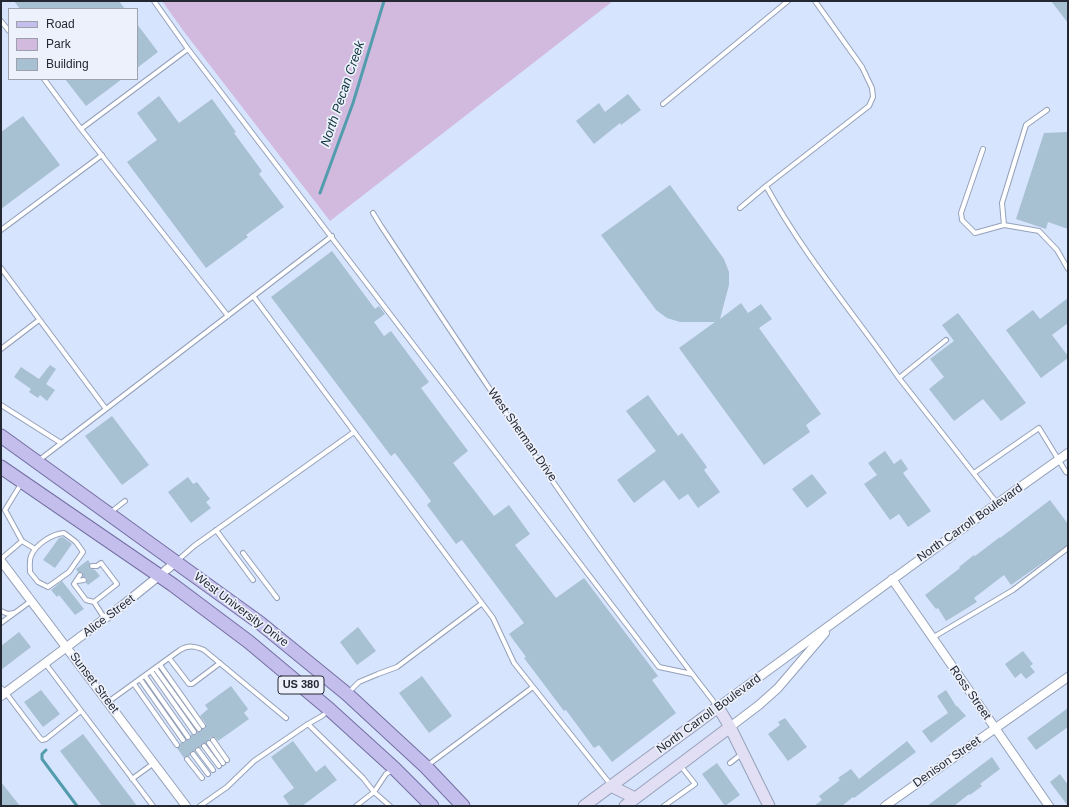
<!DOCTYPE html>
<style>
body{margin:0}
#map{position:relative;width:1069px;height:807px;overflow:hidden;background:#d7e4fe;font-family:Arial,sans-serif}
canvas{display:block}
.frame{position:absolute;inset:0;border:2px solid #242832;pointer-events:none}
.legend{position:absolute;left:8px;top:8px;width:130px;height:72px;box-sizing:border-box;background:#ecf1fb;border:1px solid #9ca1ab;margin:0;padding:5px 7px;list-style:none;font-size:12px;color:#242832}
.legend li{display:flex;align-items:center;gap:8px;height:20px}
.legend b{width:20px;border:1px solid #9ca1ab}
</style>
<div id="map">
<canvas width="1069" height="807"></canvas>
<div class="frame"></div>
<ul class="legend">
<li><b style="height:5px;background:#c4beec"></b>Road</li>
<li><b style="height:11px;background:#d2badf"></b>Park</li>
<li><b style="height:11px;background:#a7c0d2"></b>Building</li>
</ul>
</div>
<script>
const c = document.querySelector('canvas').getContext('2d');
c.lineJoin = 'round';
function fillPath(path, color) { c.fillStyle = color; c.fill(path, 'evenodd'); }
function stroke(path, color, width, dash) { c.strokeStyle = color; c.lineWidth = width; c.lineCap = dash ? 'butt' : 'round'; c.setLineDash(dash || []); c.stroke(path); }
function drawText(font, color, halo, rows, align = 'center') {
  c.font = font + ' Arial,sans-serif'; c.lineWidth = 3.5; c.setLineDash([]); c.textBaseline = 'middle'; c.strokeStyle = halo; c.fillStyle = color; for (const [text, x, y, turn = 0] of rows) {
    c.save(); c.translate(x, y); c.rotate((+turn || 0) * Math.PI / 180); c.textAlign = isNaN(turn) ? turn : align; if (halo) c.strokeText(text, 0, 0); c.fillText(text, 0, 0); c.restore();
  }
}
const green = new Path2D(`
 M162,1H613L330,221L185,33Z`);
const stream = new Path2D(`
 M320,193L353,103L384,1
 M46,750L42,754V759L77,806`);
const building = new Path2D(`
 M14,1H119L125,9H20Z
 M1051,1H1068V23Z
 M137,24L158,52L137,68Z
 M65,79H122L86,106Z
 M628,94L641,110L621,125L620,123L594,144L576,121L599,103L605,112Z
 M159,96L179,123L212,99L236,132L234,133L262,171L259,174L284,207L246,235L248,237L206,268L127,162L157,140L137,113Z
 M23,116L60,165L1,209V132Z
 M1068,132V229L1048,222L1046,229L1016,219L1044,133Z
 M670,185L724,259L729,272V285L720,319L741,303L748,313L761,304L772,319L759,328L821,414L806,425L810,432L764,465L679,348L715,322H680L667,318L656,310L601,235Z
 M332,251L375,309L379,306L385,314L374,322L384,336L391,331L429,382L421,388L468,451L453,463L494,516L509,505L530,534L515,545L556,598L584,578L658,676L652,680L676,713L612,762L599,745L594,748L566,710L564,711L524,658L526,657L509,634L524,623L462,540L456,544L427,505L431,501L395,453L391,456L271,297Z
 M1068,298V323L1052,335L1068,356V358L1041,378L1006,330L1033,310L1040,319Z
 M958,313L1026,403L1001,421L983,399L954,421L929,389L944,377L930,359L954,341L942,325Z
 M50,365L56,369L46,384L55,390L47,401L40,395L38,398L29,392L31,389L14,377L21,367L39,379Z
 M648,395L678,436L682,433L707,467L704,470L720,492L698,508L688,494L679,500L664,480L634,503L617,480L656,451L626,411Z
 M112,416L149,465L122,485L85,436Z
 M885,451L894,464L901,459L908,469L903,473L931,511L908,527L899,514L890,520L864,484L877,475L868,463Z
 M812,474L827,493L807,508L792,489Z
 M188,477L193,484L197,482L210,499L206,502L211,508L191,523L168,492Z
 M1050,500L1068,524V545L1011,585L1004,575L974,598L977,602L946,621L938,608L936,609L925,595L960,568L959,567L974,555L975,556L1000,537V538Z
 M63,537L72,544L55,568L43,560L59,538Z
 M88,560L90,563L89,566V568L95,570L100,576L88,585L86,583L87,578L83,577L82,572H78L76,569Z
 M62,581L84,609L75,615L59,595L57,597L51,590Z
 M358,627L376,651L357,665L340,642Z
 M19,632L31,647L1,670V646Z
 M1023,651L1033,664L1030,666L1035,672L1026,679L1021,673L1015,678L1005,664Z
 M422,676L452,716L429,733L399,693Z
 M231,686L248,709L244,713L249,719L218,741L215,737H211L206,743H202L201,748L196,747L195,751H192L190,752V756H186L184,758L177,748L180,746V743H185L186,740L191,739V734L196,735L197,732H201L202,729H205L206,724L200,716L208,709L205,705Z
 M41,690L60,714L43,727L24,702Z
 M946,690L956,706H957L966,716L931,743L922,731L948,713L937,696Z
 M1068,708V727L1036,750L1027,738Z
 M785,718L807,747L788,761L768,734L780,725L778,722Z
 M83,734L137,806H102L60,751Z
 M293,741L316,772L325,765L337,780L302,806H290L283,796L294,788L271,757Z
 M907,741L916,752L854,798L853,797L842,806H814L822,800L819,796L840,780L838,778L851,769L859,779Z
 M992,757L1000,769L980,784L982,786L970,795L969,794L954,806H927Z
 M717,763L740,795L725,806L702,774Z
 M1060,774L1068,785V806L1050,782Z
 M1,782L20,806H1Z`);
const lane = new Path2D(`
 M154,1L188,49
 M815,1L862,67L872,88L873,97L869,106L766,186C803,254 854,314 899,378
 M1,21L9,31
 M44,79L81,129L228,316
 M663,104L788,1
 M81,129L188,49L659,667L692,674
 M983,149L961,213L962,220L975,233L1004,225L1039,231L1057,250L1068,269
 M740,208L766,186
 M373,213L381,226C489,389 597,552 717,706
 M1004,225L1002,203L1026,125L1047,110
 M1,230L102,155
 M1,268L106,409
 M253,296L493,618L514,663L611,785
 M946,340L899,378L997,503
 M1,349L39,320
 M1,405L61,443
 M38,461L332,236
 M974,473L1039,428L1066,472L1068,473
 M111,512L125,501
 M216,530L253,580
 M64,533L76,542L83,552L69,572L48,587L38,582L30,572C30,567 29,561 31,556C36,544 52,534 64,533Z
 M22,541L35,549
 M243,553L277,598
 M1,559L22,541L5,510L21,484
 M177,561L194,546L354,432
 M92,566H97L101,563L117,584L94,602
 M80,575L74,584L86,600L94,602L105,619
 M77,581L84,580
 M1,611L8,614L14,613
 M1,623L31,601
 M932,638L1013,590L1068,548
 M169,658L189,684H192L220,663
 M45,663L153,806
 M160,665L203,726
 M155,668L199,729
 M151,671L194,732
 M145,676L188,737
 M140,679L183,740
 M134,684L177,745
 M1,688L6,693L40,738L42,740L46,739L81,711
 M348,693L359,682L378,674L397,667L481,604
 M108,702L180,650C188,645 195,646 204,650L286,718
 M308,724L363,778L374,792L386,774L392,770
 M213,740L227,760
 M209,743L223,763
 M204,746L219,766
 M198,750L213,770
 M193,754L208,774
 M187,759L202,778
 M730,763L743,753
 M428,765L533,687
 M132,779L154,763
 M200,806L227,787L254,761L308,724L322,716L328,711
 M356,806L374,792L390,806
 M664,806L695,784L680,765`);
const street = new Path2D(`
 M1,561L186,806
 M892,579L1049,806
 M1,696L123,605L176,562
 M718,707C835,622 950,536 1068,453
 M730,727L759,705L778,688L825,633
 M885,806L1068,677`);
const secondary = new Path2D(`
 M611,786L635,798
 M584,806L718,707L730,727L769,806
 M625,806L730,727`);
const primary = new Path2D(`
 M1,436L260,623L347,694L426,767L463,806
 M1,467L173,585L249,642L329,709L394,768L432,806`);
const shields = [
 [301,685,46]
];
const shieldNames = [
 ["US 380",301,685]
];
const streetNames = [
 ["West Sherman Drive",522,435,55],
 ["North Carroll Boulevard",970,523,-35],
 ["West University Drive",241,610,37],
 ["Alice Street",109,616,-37],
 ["Sunset Street",94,683,53],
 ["Ross Street",970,693,55],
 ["North Carroll Boulevard",709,714,-36],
 ["Denison Street",947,762,-35]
];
const waterNames = [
 ["North Pecan Creek",343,94,-71]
];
fillPath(green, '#d2badf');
stroke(stream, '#529cae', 3);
fillPath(building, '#a7c0d2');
stroke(lane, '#95a1b9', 6);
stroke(street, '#95a1b9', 10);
stroke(secondary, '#95a1b9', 13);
stroke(primary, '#736ea2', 15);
stroke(lane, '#fff', 4);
stroke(street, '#fff', 8);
stroke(secondary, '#e2dff5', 11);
stroke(primary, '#c4beec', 13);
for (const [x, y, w] of shields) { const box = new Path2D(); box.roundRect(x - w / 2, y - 9, w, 18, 3); c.fillStyle = '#ecf1fb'; c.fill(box); stroke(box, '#242832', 1); }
drawText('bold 11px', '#242832', null, shieldNames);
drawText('12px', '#242832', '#ecf1fb', streetNames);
drawText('italic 13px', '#0e333b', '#ecf1fb', waterNames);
</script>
